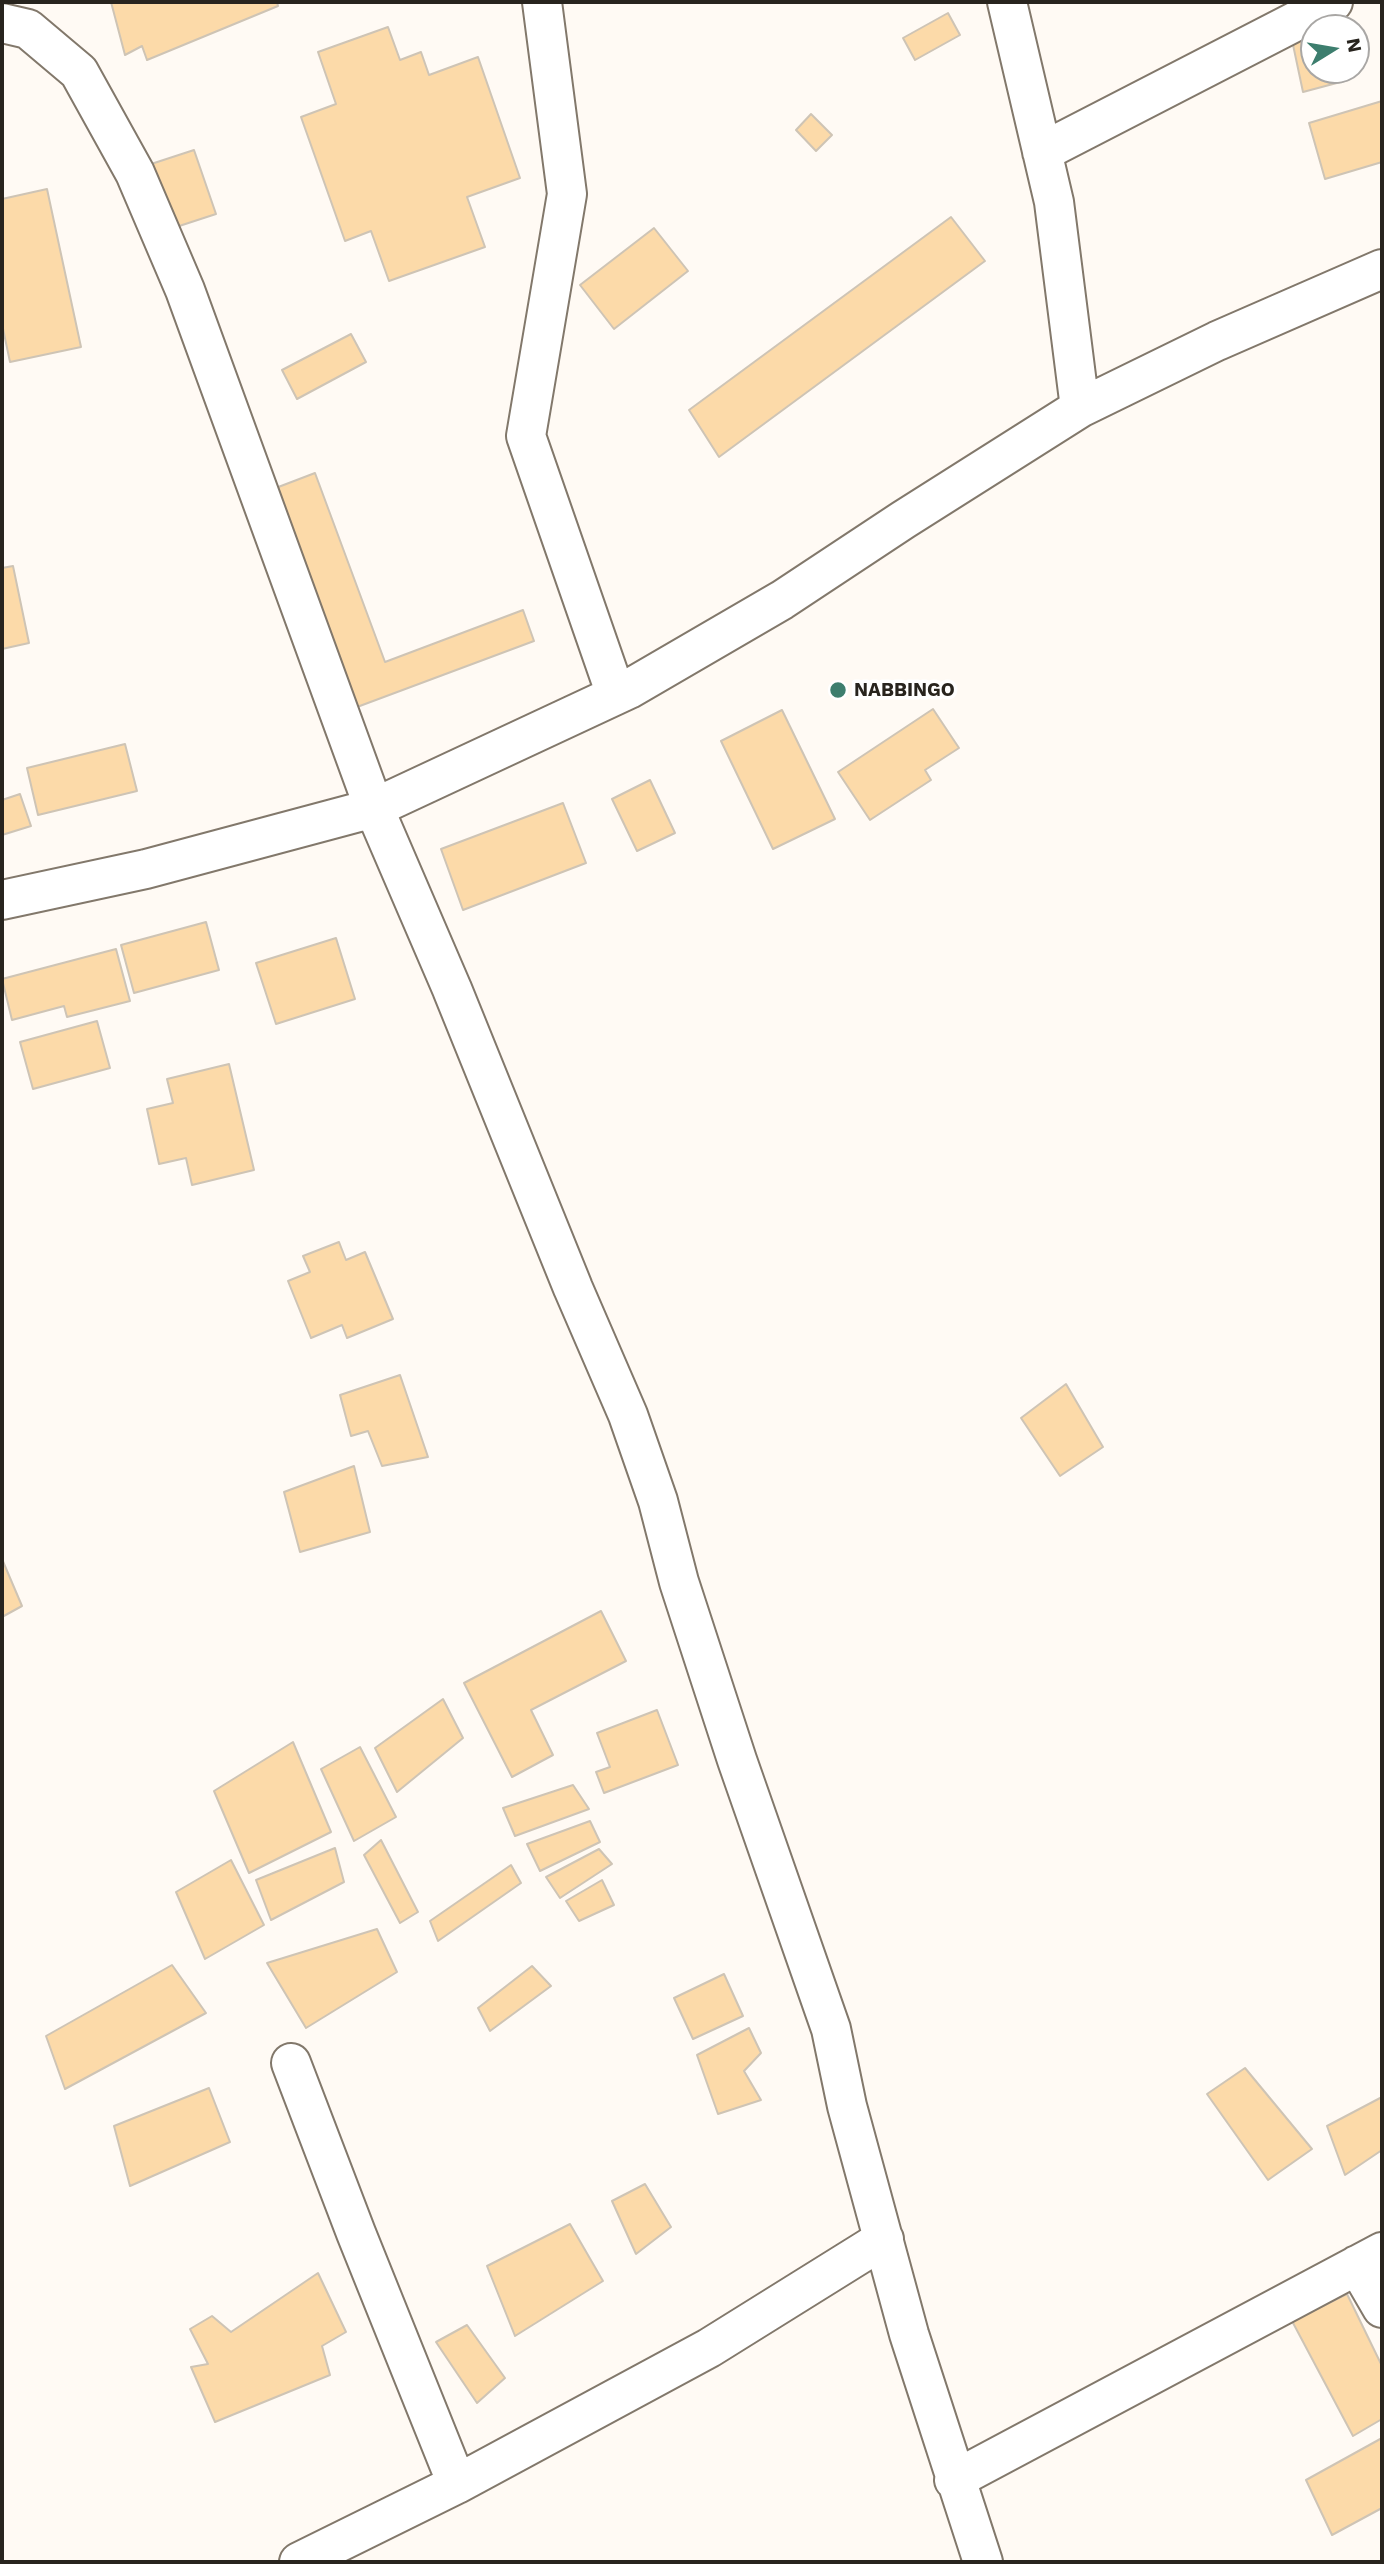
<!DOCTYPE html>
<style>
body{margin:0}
#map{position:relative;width:1384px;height:2564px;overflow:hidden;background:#fffaf4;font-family:"Work Sans",sans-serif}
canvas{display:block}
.frame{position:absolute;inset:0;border:4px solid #28241e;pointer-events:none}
.north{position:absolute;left:1300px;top:14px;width:70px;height:70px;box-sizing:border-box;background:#fff;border:2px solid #a9a7a5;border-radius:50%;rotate:79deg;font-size:19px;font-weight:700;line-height:28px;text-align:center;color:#28241e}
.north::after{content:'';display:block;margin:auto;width:24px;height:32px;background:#3d7e6e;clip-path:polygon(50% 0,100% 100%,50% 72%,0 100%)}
</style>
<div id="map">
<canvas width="1384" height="2564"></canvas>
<div class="frame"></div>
<div class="north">N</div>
</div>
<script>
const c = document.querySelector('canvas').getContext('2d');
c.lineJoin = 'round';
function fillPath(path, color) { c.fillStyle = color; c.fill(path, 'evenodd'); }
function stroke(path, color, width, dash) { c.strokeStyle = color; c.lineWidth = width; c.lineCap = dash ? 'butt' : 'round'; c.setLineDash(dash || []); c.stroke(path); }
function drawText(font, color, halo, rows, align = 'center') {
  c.font = font + ' "Work Sans",sans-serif'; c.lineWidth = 7; c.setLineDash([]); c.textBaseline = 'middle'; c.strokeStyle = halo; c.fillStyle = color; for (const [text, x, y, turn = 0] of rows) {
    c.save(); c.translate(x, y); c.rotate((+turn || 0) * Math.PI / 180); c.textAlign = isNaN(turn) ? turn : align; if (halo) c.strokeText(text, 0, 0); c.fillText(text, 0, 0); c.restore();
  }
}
const building = new Path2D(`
 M111,2H277L278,6L147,60L142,46L125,55Z
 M948,13L960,35L915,60L903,38Z
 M388,27L400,60L421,52L429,75L478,57L520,178L467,197L485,247L389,281L371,231L345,241L301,117L336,104L318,52Z
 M1314,36V70H1347L1348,80L1303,92L1292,40Z
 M1382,101V162L1325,179L1309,123Z
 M811,114L832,135L816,151L796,130Z
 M194,150L216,214L167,230L145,166Z
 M47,189L81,347L10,362L2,324V199Z
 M951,217L985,261L719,457L689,410Z
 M654,228L688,271L614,329L580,285Z
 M351,334L366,362L297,399L282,370Z
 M315,473L385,662L523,610L534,641L341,713L260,494Z
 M13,566L29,643L2,649V568Z
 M933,709L959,748L925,770L931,780L870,820L838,772Z
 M782,710L835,819L773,849L721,741Z
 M125,744L137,791L38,815L27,768Z
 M650,780L675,833L637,851L612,799Z
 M20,794L31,826L2,835V800Z
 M563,803L586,863L463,910L441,849Z
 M206,922L219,970L134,993L121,945Z
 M336,938L355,999L276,1024L256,963Z
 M116,949L130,1001L67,1017L64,1006L12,1020L2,979Z
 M97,1021L110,1068L33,1089L20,1042Z
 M229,1064L254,1170L192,1185L186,1158L159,1164L147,1109L173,1103L167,1079Z
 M339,1242L346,1260L365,1252L393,1319L347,1338L342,1325L311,1338L288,1281L310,1272L303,1256Z
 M400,1375L428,1457L382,1466L368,1431L351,1436L340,1395Z
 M1066,1384L1103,1447L1060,1476L1021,1418Z
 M354,1466L370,1532L300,1552L284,1492Z
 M2,1559L22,1606L2,1617Z
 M601,1611L626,1661L531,1710L553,1755L512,1777L464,1683Z
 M443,1699L463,1738L397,1792L375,1748Z
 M657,1710L678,1765L604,1793L596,1772L610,1767L597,1733Z
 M293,1742L331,1832L249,1873L214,1791Z
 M360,1747L396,1817L354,1841L321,1769Z
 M573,1785L589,1809L515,1836L503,1808Z
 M590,1821L600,1842L540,1871L527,1844Z
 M381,1840L418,1912L400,1923L364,1855Z
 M335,1848L344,1882L271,1920L256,1880Z
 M599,1849L612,1864L560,1898L546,1877Z
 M231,1860L264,1925L205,1959L176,1892Z
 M511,1865L521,1883L438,1941L430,1921Z
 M602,1880L614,1905L579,1921L566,1901Z
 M377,1929L397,1972L306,2028L267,1963Z
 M172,1965L206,2013L65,2089L46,2036Z
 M532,1966L551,1986L490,2031L478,2008Z
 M724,1974L743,2016L693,2039L674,1998Z
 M749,2028L761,2053L744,2071L761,2100L718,2114L697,2055Z
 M1245,2068L1312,2149L1268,2180L1207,2094Z
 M209,2088L230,2142L130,2186L114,2126Z
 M1382,2097V2150L1345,2175L1327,2126Z
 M645,2184L671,2227L636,2254L612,2201Z
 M570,2224L603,2281L515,2336L487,2266Z
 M318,2273L346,2332L322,2346L330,2375L215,2422L191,2367L208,2364L190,2329L212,2316L231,2332Z
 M1347,2294L1382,2366V2419L1353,2436L1292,2321Z
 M467,2325L505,2378L477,2403L436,2342Z
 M1382,2438V2508L1332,2535L1306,2480Z`);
const street = new Path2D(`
 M542,2L567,194L526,436L616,695
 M1007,2L1054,202L1080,408
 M2,23L28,29L79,72L135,173L185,290L374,808L452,989L573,1288L628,1415L658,1501L679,1582L737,1760L831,2029L847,2106L909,2334L983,2562
 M1042,152L1333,2
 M2,900L146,869L374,808L629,689L782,600L903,520L1080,408L1217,341L1382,269
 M291,2063L356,2233L457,2484
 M1357,2265L1382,2308
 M954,2480L1382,2252
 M299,2562L457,2484L709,2348L884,2239`);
const markers = [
 [838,690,9,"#3d7e6e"]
];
const poiNames = [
 ["NABBINGO",854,690]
];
fillPath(building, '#fcdaa9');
stroke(building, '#cec4b5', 2);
stroke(street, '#82786b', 42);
stroke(street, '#fff', 38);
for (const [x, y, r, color] of markers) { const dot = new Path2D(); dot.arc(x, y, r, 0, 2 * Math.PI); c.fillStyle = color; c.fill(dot); stroke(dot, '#fff', 2.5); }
drawText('bold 19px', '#28241e', '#fff', poiNames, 'left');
</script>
